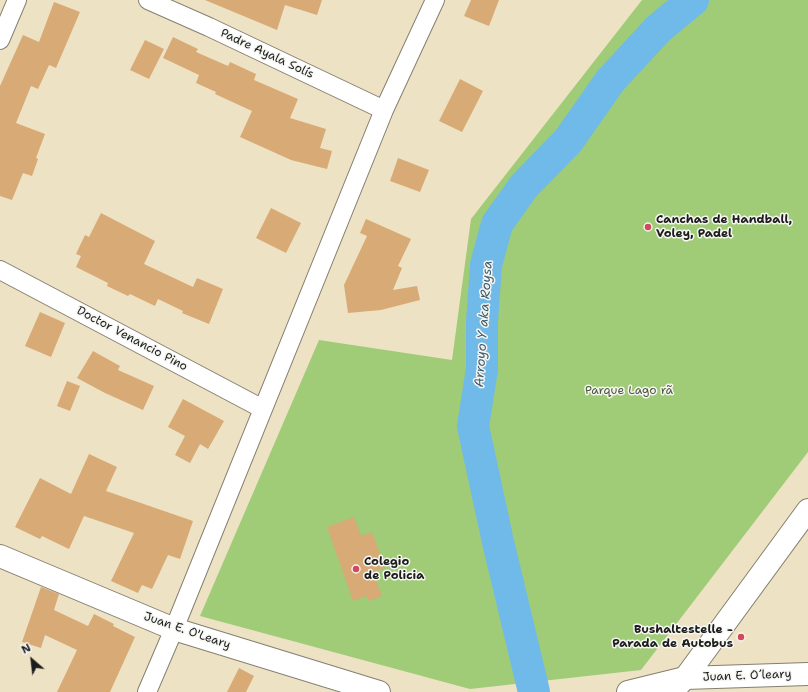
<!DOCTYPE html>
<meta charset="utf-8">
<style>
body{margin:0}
#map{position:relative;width:808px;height:692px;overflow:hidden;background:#eee2c5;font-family:"Shantell Sans",sans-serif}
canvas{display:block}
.north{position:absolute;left:12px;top:640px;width:40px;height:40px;-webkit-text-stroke:3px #f6f6f2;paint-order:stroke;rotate:332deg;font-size:11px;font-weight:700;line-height:16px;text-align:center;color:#1c1c1c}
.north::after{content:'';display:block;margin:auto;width:14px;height:18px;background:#1c1c1c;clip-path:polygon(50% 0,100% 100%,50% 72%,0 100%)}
</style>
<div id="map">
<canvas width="808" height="692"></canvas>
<div class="north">N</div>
</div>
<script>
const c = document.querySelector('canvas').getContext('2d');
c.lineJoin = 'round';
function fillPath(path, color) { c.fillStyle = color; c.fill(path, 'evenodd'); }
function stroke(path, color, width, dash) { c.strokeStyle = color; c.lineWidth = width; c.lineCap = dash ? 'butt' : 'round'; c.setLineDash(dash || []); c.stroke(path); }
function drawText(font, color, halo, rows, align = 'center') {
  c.font = font + ' "Shantell Sans",sans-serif'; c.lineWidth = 3; c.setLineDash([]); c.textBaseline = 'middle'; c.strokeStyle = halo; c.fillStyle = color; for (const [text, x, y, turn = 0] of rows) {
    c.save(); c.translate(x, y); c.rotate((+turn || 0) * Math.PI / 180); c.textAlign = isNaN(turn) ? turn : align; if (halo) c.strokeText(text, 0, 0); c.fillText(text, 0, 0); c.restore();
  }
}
const green = new Path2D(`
 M642,0H808V452L641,670L470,689L200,616L319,340L452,360L471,219Z`);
const river = new Path2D(`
 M534,692L498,542L473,426L482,369V322L486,265L497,224L524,186L568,141L610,81L658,29L693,0`);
const building = new Path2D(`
 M205,0H322L317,15L285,5L277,30Z
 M471,0H499L489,26L464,16Z
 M54,2L80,12L56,68L49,65L38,89L31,86L16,123L45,134L36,158L38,159L32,176L23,173L12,200L0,196V86L23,35L39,42Z
 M173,37L198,49L196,52L228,66L230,62L256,74L254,80L298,99L290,118L326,129L320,148L332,151L327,169L291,160L240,137L252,111L215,94L216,92L196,83L199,75L163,58Z
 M145,40L164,49L149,79L130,70Z
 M460,79L483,91L462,132L439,121Z
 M398,158L429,170L420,192L390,181Z
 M271,208L301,223L286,253L256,238Z
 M101,213L155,241L144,264L193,287L197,278L223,289L209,324L182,313L183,311L158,299L155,306L130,294L128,296L107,286L108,283L76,267L81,256L76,254L85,235L89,237Z
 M366,219L411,239L398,266L402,268L393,290L417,286L420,300L381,310L348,313L344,285L367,236L360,233Z
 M40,312L65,323L51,357L25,346Z
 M93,351L120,366L118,370L154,386L143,410L105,393L77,378Z
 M67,381L80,386L70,411L57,406Z
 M183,399L224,421L208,449L200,444L190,463L175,455L185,436L168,427Z
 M89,454L117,467L106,491L193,521L180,559L168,555L152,589L142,585L138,593L111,581L134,533L84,516L69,549L42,536L40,539L15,527L40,478L71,494Z
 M354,517L361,536L372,532L385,568L373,572L382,596L368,601L367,596L353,601L327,527Z
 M41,587L59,594L54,610L88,626L94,614L114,624L113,626L135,637L110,692H57L77,650L45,635L41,648L22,642Z
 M239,668L254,676L246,692H227Z`);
const street = new Path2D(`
 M148,0L209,27L384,110
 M0,40L17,0
 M0,270L263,409
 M147,692L174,629L384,110L435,0`);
const secondary = new Path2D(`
 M0,556L174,629L379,692
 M628,692L685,678L808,674`);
const primary = new Path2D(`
 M672,692L685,678L808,510`);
const markers = [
 [648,227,4,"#d1495b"],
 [356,569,4,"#d1495b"],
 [741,637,4,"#d1495b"]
];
const streetNames = [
 ["Padre Ayala Solís",267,54,25],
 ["Doctor Venancio Pino",132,339,28],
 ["Juan E. O'Leary",187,631,19],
 ["Juan E. O´leary",747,676,-2]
];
const poiNames = [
 ["Canchas de Handball,",656,220],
 ["Voley, Padel",656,234],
 ["Colegio",364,562],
 ["de Policia",364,576],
 ["Bushaltestelle -",733,630,"right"],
 ["Parada de Autobus",733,644,"right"]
];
const parkNames = [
 ["Parque Lago rã",629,391]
];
const waterNames = [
 ["Arroyo Y aka Roysa",484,324,-86]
];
fillPath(green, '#a0cb77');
stroke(river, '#70bae9', 32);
fillPath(building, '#d8aa75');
stroke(street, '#857f70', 20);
stroke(secondary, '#857f70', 24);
stroke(primary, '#857f70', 24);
stroke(street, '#fff', 18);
stroke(secondary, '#fff', 22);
stroke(primary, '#fff', 22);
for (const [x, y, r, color] of markers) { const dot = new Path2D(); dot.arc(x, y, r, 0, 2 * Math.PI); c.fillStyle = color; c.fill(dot); stroke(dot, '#f6f6f2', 1.5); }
drawText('12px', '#1c1c1c', '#f6f6f2', streetNames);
drawText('bold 12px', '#1c1c1c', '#f6f6f2', poiNames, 'left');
drawText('12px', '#4a593c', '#f6f6f2', parkNames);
drawText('italic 13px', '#3e5b6e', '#f6f6f2', waterNames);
</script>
